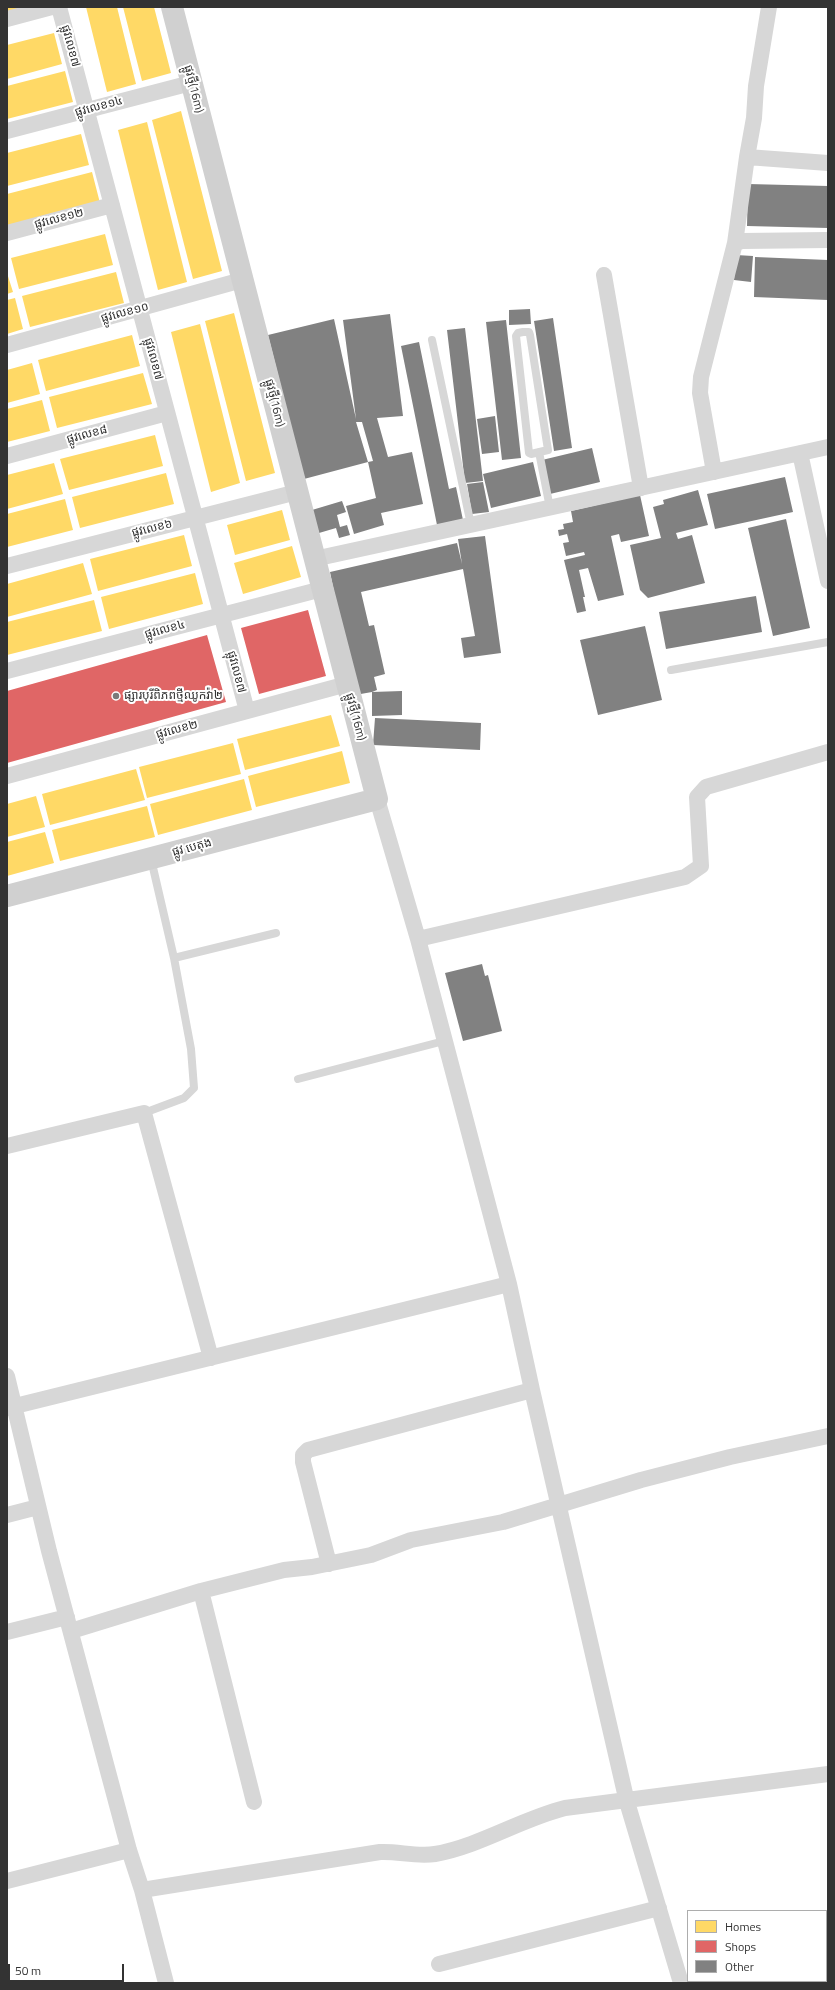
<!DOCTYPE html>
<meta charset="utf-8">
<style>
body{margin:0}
#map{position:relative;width:835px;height:1990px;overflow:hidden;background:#fff;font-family:"Titillium Web",sans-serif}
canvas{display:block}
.frame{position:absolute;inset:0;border:8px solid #333;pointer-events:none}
.legend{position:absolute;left:687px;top:1910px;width:140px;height:72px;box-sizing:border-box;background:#fff;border:1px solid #adadad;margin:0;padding:5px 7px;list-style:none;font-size:12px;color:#333}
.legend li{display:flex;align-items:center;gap:8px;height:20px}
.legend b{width:20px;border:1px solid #adadad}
.scale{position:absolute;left:8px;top:1964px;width:116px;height:18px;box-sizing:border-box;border:2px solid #333;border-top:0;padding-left:5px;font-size:12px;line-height:14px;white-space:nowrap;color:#333;-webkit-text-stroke:3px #fff;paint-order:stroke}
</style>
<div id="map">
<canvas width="835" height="1990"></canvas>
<div class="frame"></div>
<ul class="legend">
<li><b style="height:11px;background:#ffd966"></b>Homes</li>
<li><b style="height:11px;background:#e06666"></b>Shops</li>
<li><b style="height:11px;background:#818181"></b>Other</li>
</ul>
<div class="scale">50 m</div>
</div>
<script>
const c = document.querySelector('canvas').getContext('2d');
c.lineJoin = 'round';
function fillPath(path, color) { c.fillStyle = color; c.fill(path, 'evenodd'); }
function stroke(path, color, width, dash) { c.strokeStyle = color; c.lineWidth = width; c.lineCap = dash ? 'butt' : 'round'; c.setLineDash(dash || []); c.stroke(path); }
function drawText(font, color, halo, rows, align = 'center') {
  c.font = font + ' "Titillium Web","Noto Sans Khmer",sans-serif'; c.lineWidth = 4; c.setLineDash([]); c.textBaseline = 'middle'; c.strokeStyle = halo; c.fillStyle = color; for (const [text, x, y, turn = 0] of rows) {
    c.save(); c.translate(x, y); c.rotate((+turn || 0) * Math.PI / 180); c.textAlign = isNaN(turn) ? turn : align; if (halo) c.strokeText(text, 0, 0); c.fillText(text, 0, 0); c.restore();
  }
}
const homes = new Path2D(`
 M7,7H35L7,15Z
 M86,7H117L136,84L107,92Z
 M123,7H154L171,73L142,81Z
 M54,33L62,64L7,79V45Z
 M65,71L73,102L7,119V86Z
 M181,111L222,271L193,279L152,120Z
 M147,122L187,282L158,290L118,130Z
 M81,134L89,165L7,186V153Z
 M92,172L100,203L7,227V194Z
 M105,234L113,265L19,289L11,258Z
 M116,272L124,303L30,327L22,296Z
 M7,273L13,292L7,294Z
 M15,298L23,329L7,334V300Z
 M234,313L275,473L246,481L205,321Z
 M200,324L240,483L211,492L171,332Z
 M132,335L140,366L46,391L38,360Z
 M32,363L40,394L7,403V370Z
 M143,373L152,404L57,428L49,397Z
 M42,400L50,431L7,442V409Z
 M155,435L163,466L69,490L60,459Z
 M54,463L63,494L7,509V475Z
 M166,473L174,504L80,528L72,497Z
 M65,499L73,530L7,547V514Z
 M282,510L290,540L235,555L227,525Z
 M184,535L192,566L98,591L90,559Z
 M292,546L301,577L243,594L234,563Z
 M83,563L92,594L7,617V584Z
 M195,573L203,604L109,629L101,597Z
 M94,600L102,631L7,655V622Z
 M331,715L340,746L245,770L237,739Z
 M233,743L241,774L147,798L139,767Z
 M342,751L350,783L256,807L248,776Z
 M136,769L145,800L50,825L42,794Z
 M244,779L252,810L158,835L150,804Z
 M36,796L45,827L7,837V804Z
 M147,806L155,837L60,861L52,830Z
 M45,832L54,863L7,876V842Z`);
const shops = new Path2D(`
 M308,610L326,676L259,694L241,628Z
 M207,635L226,702L7,763V691Z`);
const building = new Path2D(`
 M748,184L828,186V228L747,226Z
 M736,255L753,256L751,282L734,280Z
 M755,257L828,260V300L754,297Z
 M530,309L531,324L509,325V310Z
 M390,314L403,416L377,418L388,457L412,452L423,504L381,513L384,525L354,534L346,506L376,498L368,462L304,479L268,335L334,319L356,419L343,320ZM356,422H362L373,461L368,462Z
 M553,318L572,448L554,451L534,321Z
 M506,320L521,458L502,460L486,322Z
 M465,328L483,481L465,483L447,330Z
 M419,342L449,489L456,487L463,520L437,525L401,346Z
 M495,416L499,452L482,454L477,419Z
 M592,448L600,482L550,494L542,460Z
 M533,462L541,496L491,508L483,474Z
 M785,477L793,512L715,529L707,494Z
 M483,482L489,512L472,514L467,484Z
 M698,490L708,525L676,533L678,539L692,535L705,583L648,598L640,590L630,545L661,538L653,507L664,504L663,500Z
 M640,495L649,536L621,542L619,534L611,536L624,595L598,601L588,568L579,570L585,597H583L586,611L577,613L564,560L585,555L584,552L566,556L563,543L569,542L567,534L559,536L558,530L564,529L563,524L573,522L571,511Z
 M342,501L346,512L337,515L340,527L347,525L350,535L339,538L336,528L319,533L312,510Z
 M786,519L810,628L773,636L748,528Z
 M485,536L501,653L464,658L461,638L475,636L463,569L361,592L369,626L374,625L385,674L374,677L377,690L372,692L402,691V715L372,716V692L355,695L330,572L457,543L462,564L458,539Z
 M756,596L762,632L666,649L659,612Z
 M645,626L662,700L598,715L580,640Z
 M375,718L481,723L480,750L373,745Z
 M482,964L485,976L488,975L502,1031L463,1041L445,973Z`);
const lane = new Path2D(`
 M523,332H529L530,335L548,450L531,454L529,453L516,336L518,333Z
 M432,340L471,525
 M539,452L550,508
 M671,670L828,642
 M174,958L276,933
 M298,1079L444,1041
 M144,1113L184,1098L194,1088L191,1049L174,958L151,859`);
const street = new Path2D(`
 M59,7L247,711
 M7,19L52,7
 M7,131L191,83
 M747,157L828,163
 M7,233L112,205
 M735,243L747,157L754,118L756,86L769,7
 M604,275L641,488
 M7,345L242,280
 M800,453L828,581
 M7,456L167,413
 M714,472L700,393L701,377L735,243L742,241L828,240
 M314,559L828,447
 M7,566L297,492
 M7,671L322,589
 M7,776L347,684
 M377,799L418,939L509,1284L532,1390L627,1802L681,1983
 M418,939L685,877L701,866L697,797L706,787L828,752
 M7,1146L144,1113L211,1358
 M7,1376L49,1551L129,1850L142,1890L166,1983
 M7,1408L509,1284
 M7,1515L38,1507
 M329,1564L303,1462V1455L308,1450L532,1390
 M201,1591L254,1802
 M71,1631L201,1591L284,1570L312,1567L371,1555L411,1540L503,1522L641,1480L730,1457L828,1436
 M7,1632L67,1617
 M7,1881L129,1850
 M142,1890L380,1852C398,1851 416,1857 435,1854C480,1846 521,1819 565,1808L828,1774
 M439,1964L659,1908`);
const secondary = new Path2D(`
 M7,896L377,799L172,7`);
const markers = [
 [116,696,4,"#7a7a7a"]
];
const streetNames = [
 ["ផ្លុវលេខ៧",70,46,75],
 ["ផ្លូវថ្មី(16m)",193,89,76],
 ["ផ្លូវលេខ១៤",99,107,-15],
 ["ផ្លូវលេខ១២",59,219,-15],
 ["ផ្លូវលេខ១០",125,313,-15],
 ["ផ្លុវលេខ៧",153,359,75],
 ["ផ្លូវថ្មី(16m)",274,403,76],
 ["ផ្លូវលេខ៨",87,435,-15],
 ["ផ្លូវលេខ៦",152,529,-14],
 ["ផ្លូវលេខ៤",165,630,-15],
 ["ផ្លុវលេខ៧",236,672,75],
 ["ផ្លូវថ្មី(16m)",355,717,75],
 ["ផ្លូវលេខ២",177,730,-15],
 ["ផ្លូវ បេតុង",192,848,-15]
];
const poiNames = [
 ["ផ្សារបុរីពិភពថ្មីឈូកវ៉ា២",124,696]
];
fillPath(homes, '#ffd966');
fillPath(shops, '#e06666');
fillPath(building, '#818181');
stroke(lane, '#d7d7d7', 8);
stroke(street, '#d7d7d7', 16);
stroke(secondary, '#d0d0d0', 22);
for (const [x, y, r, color] of markers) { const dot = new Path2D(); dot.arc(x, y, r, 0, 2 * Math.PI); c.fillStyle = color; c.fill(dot); stroke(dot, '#fff', 1.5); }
drawText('12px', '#333', '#fff', streetNames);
drawText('12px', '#333', '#fff', poiNames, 'left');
</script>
